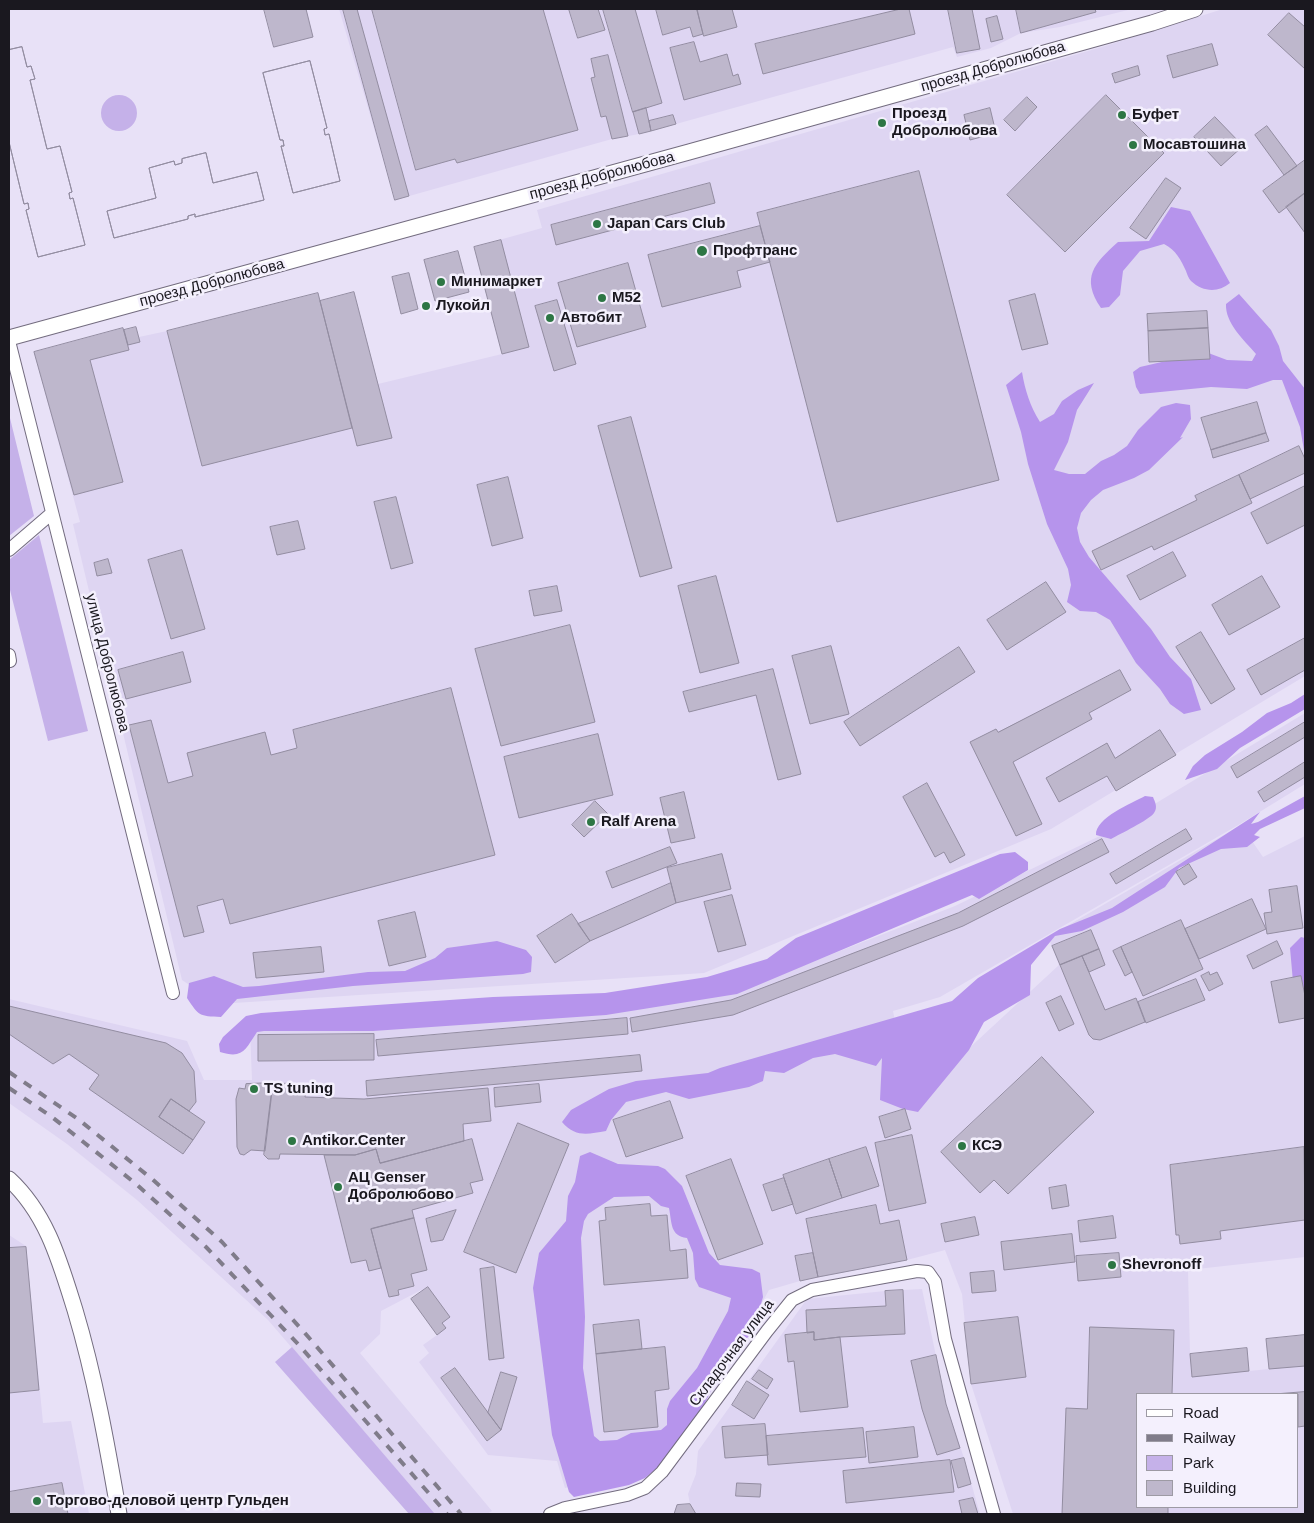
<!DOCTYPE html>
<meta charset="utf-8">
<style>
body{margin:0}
#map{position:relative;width:1314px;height:1523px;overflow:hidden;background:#e8e1f7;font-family:Arial,sans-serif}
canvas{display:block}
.frame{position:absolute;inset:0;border:10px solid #1a181f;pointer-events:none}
.legend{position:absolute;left:1136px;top:1393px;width:162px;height:115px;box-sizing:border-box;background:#f4f0fd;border:1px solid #9d9aa4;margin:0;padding:6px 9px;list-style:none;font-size:15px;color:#1a181f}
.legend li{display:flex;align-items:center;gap:10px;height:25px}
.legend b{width:25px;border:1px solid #9d9aa4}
</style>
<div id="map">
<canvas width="1314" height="1523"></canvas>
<div class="frame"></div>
<ul class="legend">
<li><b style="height:6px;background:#fff"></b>Road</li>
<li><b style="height:6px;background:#807c8a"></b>Railway</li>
<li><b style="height:14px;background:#c5b1e9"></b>Park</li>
<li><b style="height:14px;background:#beb7cc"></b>Building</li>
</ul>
</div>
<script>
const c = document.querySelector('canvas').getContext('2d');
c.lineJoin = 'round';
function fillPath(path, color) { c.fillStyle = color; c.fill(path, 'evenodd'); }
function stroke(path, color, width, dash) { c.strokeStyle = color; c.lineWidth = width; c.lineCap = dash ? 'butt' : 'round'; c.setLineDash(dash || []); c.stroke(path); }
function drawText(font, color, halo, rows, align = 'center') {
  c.font = font + ' Arial,sans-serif'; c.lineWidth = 5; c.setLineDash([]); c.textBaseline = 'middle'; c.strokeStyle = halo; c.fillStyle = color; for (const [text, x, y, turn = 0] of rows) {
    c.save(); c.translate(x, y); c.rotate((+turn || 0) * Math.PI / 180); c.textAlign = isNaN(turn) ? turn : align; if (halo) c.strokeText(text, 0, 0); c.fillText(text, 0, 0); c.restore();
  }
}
const built = new Path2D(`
 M339,9H1132L1060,27L1021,33L991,48L957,57L953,47L676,124L639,134L612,139L395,200Z
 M1223,9H1305V676L1051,829L704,973L218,1004L182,980L73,524L80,522L34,352L123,328L124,330L139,337L167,331L318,293L320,301L354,292L378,384L502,354L474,247L542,228L537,210L1102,47Z
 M1305,713V784L1240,824L940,997L893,1011L911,1102L1059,965L1048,937L1241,825L1263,857L1305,836V1257L1188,1270L1190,1354L1247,1348L1249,1371L1269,1369L1266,1339L1305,1335V1514H1013L971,1384L962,1294L945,1250L907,1260L800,1281L769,1290L759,1308L754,1324L650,1464L565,1488L557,1461L488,1455L419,1362L429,1353L423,1345L437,1335L411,1299L423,1289L381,1311L380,1334L360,1353L492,1511L487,1514H435L268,1320L137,1200L67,1144L9,1103V999L187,1041L204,1080H252L250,1030L730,994L955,906L1110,831ZM1138,1394H1298V1507H1138Z
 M9,1235L26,1246L43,1423L71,1421L89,1514H9Z
 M922,1289L946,1404L964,1458L980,1514H674L677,1505L690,1504L688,1494L696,1474L698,1451L807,1299L885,1291Z`);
const green = new Path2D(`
 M101 113a18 18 0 1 1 36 0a18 18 0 1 1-36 0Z
 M9,414L34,516L9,536Z
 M39,535L88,731L48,741L9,586V560Z
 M292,1347L435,1514H409L275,1362Z`);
const forest = new Path2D(`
 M1171,207L1190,211L1230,283C1218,293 1203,292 1191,281C1189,279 1187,274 1186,271C1181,260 1176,250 1164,244L1140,251L1123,271L1120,295L1109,307L1101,308C1080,277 1095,263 1118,242L1149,241Z
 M1239,294L1271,330L1279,346L1283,361L1305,389V456L1300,427L1282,380H1273L1247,389L1211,387L1140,394L1136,387L1133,372L1140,367L1166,361L1180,355L1203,351L1227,360L1252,361L1256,354C1244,340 1225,323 1226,304Z
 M1022,372C1025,390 1030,406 1040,422L1054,414L1062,401L1078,390L1094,383L1077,410L1068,442L1054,470L1069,474H1085L1101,461L1114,455L1127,446L1138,430L1161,407L1176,403L1190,405L1191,419L1180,438L1183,437L1149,470L1134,478L1103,490L1091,500L1081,513L1077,528L1080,542L1089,557L1151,629L1170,657L1191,679L1201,710L1184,714L1170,704L1160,689L1136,663L1110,620L1096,612L1080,611L1067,602L1071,585L1068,569L1047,524L1028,464L1021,432L1006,385Z
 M1305,694V709L1240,748L1217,769L1185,780L1193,766L1205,755L1242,732L1267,713L1291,703Z
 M1145,796L1153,797C1155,802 1158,807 1154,813C1149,820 1120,834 1111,839L1096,835C1095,818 1132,803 1145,796Z
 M1305,796V808L1260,829L1254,835L1260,837L1247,847L1221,849L1179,868L1165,887L1123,912L1082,931L1055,936L1031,965L1030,995L984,1022L969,1050L918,1112L903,1109L880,1100L882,1058L876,1066L835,1054L813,1058L784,1073L765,1071L763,1081L749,1087L689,1099L666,1092L626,1102L611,1120L606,1131C588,1134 576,1138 562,1122L571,1110L609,1089L636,1081L708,1073L720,1068L952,1001L978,978L1060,929L1112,908L1260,812L1251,824L1258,822Z
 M1015,852L1028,862V870L979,899L972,895L737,994L606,1015L373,1031H264L257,1032C245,1050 243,1059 220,1052L219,1044L223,1037L246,1016L261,1013L493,997L605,993L707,977L767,959L796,938L1000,854Z
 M1301,937L1305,938V1003L1294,993L1290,948Z
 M497,941L526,950L532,957L531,972L523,974L353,986L237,999L221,1017C199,1016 199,1016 187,998L189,983L214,976L243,987L259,986L368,972L405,971L435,958L447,948Z
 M590,1152L618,1164L658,1166L665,1169L682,1186L709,1253L720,1265L752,1269L760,1273L763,1297L755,1324L748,1337L725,1363L702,1409L657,1468L645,1478L629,1485L574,1497L569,1492L552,1435L533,1288L539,1253L566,1221L568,1196L575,1182L580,1156ZM649,1196L661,1206L669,1208C672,1223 670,1236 687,1238L693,1253L695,1279L699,1287L731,1298L728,1311L697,1368L670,1401L667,1409V1425L661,1430L631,1433L617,1440L600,1441L594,1436L583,1368L585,1317L581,1238L584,1221L588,1214L614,1197Z`);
const building = new Path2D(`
 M264,9H306L313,37L274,47Z
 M343,9H357L409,196L395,200Z
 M372,9H543L578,130L457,163L455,159L416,170Z
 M569,9H598L605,30L578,38Z
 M603,9H635L662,103L633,112Z
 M656,9H697L703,34L693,37L690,27L663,35Z
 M697,9H732L737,27L704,36Z
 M901,9H909L915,34L763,74L755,44Z
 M948,9H972L980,49L957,53Z
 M1016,9H1095L1096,12L1021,33Z
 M1289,13L1305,27V69L1268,35Z
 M997,16L1003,39L991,42L986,19Z
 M694,42L700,62L727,54L733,76L738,74L741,84L684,100L670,48Z
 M1212,44L1218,65L1173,78L1167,56Z
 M22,47L27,67L31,66L35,79L30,80L47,149L60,146L72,192L69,193L70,199L73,198L85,245L38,257L26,210L29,209L28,203L24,204L9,142V50Z
 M22,47L27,67L31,66L35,79L30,80L47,149L60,146L72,192L69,193L70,199L73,198L85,245L38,257L26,210L29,209L28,203L24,204L9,142V50Z
 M608,55L628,136L612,139L606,116L601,117L591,78L595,77L591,59Z
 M310,61L327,128L324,129L325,135L329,134L340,181L293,193L281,146H284L283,140H280L263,73Z
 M310,61L327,128L324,129L325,135L329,134L340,181L293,193L281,146H284L283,140H280L263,73Z
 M1138,66L1140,75L1115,83L1112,74Z
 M1106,95L1164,153L1065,252L1007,195Z
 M1027,97L1037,107L1015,131L1004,120Z
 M646,108L651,131L639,134L633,112Z
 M990,108L996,133L970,140L964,115Z
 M673,115L676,124L651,131L649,121Z
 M1215,117L1243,146L1221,166L1194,137Z
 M1267,126L1297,166L1284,175L1255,135Z
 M206,153L213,183L257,172L264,200L195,217V214L188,216V219L114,238L107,211L156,198L149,168L174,161L175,165L182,163V159Z
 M206,153L213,183L257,172L264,200L195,217V214L188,216V219L114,238L107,211L156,198L149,168L174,161L175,165L182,163V159Z
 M1305,160V193L1279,213L1263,191Z
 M919,171L999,480L837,522L757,213Z
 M1166,178L1181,188L1146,239L1130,228Z
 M710,183L715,203L556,245L551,225Z
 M1305,193V233L1286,207Z
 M760,226L770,262L737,271L741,287L662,307L648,255Z
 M501,240L529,347L502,354L474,247Z
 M458,251L469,292L435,301L424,260Z
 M628,263L646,327L577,347L558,283Z
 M409,273L418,309L401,314L392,277Z
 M354,292L392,438L357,446L320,301Z
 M318,293L352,428L202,466L167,331Z
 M1035,294L1048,344L1022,350L1009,301Z
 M557,300L576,364L554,371L535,306Z
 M1207,311L1208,328L1148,331L1147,314Z
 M136,327L140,342L128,345L124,330Z
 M123,328L129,350L90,360L123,482L74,495L34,352Z
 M1208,328L1210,359L1149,362L1148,331Z
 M1257,402L1266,433L1211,450L1201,418Z
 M631,417L672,568L640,577L598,426Z
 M1266,433L1269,441L1213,458L1211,450Z
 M1299,446L1305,459V473L1250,499L1239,475Z
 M1239,475L1252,503L1154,550L1152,546L1101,570L1092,551L1197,500L1195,496Z
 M508,477L523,538L492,546L477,485Z
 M1305,486V525L1267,544L1251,513Z
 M396,497L413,563L391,569L374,502Z
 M298,521L305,549L277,555L270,527Z
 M182,550L205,629L171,639L148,560Z
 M1173,552L1186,576L1140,600L1127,576Z
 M108,559L112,573L97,576L94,563Z
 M716,576L739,663L700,673L678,586Z
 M1262,576L1280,607L1229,635L1212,605Z
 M1046,582L1066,612L1007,650L987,620Z
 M557,586L562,611L534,616L529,591Z
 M570,625L595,722L501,746L475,649Z
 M1201,632L1235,689L1211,704L1176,647Z
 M1305,638V670L1261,695L1247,670Z
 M831,646L849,714L810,724L792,656Z
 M959,647L975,672L860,746L844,722Z
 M183,652L191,682L126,699L118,670Z
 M773,669L801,774L778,780L756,695L689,712L683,692Z
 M1120,670L1131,690L1089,713L1092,719L1013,762L1042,824L1016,836L970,742L996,729L998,732Z
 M451,688L495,855L230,924L223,899L197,906L204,932L184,937L129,725L151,720L168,783L193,776L187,753L265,732L271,755L297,748L293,730Z
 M1305,722V737L1237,778L1231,767Z
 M1160,730L1176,755L1116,791L1107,776L1059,802L1046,778L1107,743L1115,758Z
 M598,734L613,795L519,818L504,757Z
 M1305,762V777L1264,802L1258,792Z
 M927,783L965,855L950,863L944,852L935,857L903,797Z
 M684,792L695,838L671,843L660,798Z
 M595,801L608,814L584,837L572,825Z
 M1186,829L1192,839L1116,884L1110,874Z
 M1102,839L1109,852L963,926L733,1015L632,1032L630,1018L731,1000L958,913Z
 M670,847L677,863L612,888L606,872Z
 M722,854L731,889L676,903L667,868Z
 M1189,864L1197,877L1184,885L1176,872Z
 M671,883L676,903L590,941L578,924Z
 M1297,886L1303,928L1267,934L1264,913L1272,912L1269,890Z
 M732,895L746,945L718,952L704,902Z
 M1252,899L1266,929L1199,959L1185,929Z
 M415,912L426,957L389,966L378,921Z
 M572,914L590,941L555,963L537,936Z
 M1181,920L1203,969L1143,996L1121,947Z
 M1091,930L1099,949L1060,965L1052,946Z
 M1277,941L1283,954L1253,969L1247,956Z
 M321,947L324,972L256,978L253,953Z
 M1121,947L1132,972L1125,976L1113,951Z
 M1099,949L1105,965L1089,972L1082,956Z
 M1082,956L1105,1010L1136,998L1145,1022L1100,1040L1093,1039L1089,1035L1060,965Z
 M1209,972L1210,975L1217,972L1223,984L1209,991L1201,976Z
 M1301,976L1305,996V1018L1279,1023L1271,982Z
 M1196,979L1205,1000L1146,1023L1138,1002Z
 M1061,996L1074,1024L1059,1031L1046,1003Z
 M9,1006L166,1043L182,1053L194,1071L196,1102L189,1111L171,1099L159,1117L193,1140L183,1154L89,1089L99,1075L69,1054L53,1064L9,1034Z
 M627,1018L628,1034L378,1056L376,1040Z
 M374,1034V1060L258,1061V1035Z
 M640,1055L642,1071L367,1096L366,1081Z
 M1042,1057L1094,1112L1008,1194L994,1180L980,1193L941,1152Z
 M273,1083L306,1084L305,1097L364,1099L488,1088L491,1121L463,1124L464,1141L380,1163L376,1149L355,1155L280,1154L279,1159H268L264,1155Z
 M273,1083L265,1151L251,1150L244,1155L240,1154L237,1147L236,1099L239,1088L245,1089L246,1084Z
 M539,1084L541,1102L495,1107L494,1088Z
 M171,1099L205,1122L193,1140L159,1117Z
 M670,1101L683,1138L626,1157L613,1120Z
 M905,1109L911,1129L885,1138L879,1117Z
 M518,1123L569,1144L516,1273L464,1252Z
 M912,1135L926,1203L889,1211L875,1143Z
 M472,1139L483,1180L470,1183L473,1193L412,1210L414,1218L371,1229L381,1268L369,1271L366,1260L351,1263L324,1155H355L376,1149L380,1163Z
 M866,1147L879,1186L842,1198L829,1159Z
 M1304,1147L1305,1220L1220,1231L1221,1239L1180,1244L1179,1235H1176L1170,1165Z
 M731,1159L763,1244L718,1260L686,1176Z
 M829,1159L842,1198L796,1214L783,1175Z
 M784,1178L793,1204L772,1211L763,1185Z
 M1066,1185L1069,1206L1052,1209L1049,1188Z
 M650,1204L651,1216L667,1215L670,1251L686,1249L688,1278L604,1285L599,1221L606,1220L605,1208Z
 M876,1205L880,1224L899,1220L907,1260L818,1277L806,1219Z
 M456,1210L443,1240L431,1242L426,1219Z
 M1113,1216L1116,1238L1080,1242L1078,1221Z
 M975,1217L979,1235L945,1242L941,1224Z
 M414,1218L427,1270L411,1274L414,1286L398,1290L399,1295L389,1297L371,1229Z
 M1072,1234L1075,1262L1004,1270L1001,1242Z
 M26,1247L39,1390L9,1393V1248Z
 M813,1253L818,1277L800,1281L795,1256Z
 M1119,1253L1121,1277L1078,1281L1076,1256Z
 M494,1267L504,1358L489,1360L480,1269Z
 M994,1271L996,1291L972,1293L970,1273Z
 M428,1287L450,1317L442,1323L446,1328L437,1335L411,1299Z
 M903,1290L905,1334L840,1337L814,1340V1332L807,1333L806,1310L886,1306L885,1291Z
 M1018,1317L1026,1377L971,1384L964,1323Z
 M639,1320L642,1349L596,1354L593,1325Z
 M1090,1327L1174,1330L1172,1394H1138V1507H1168V1514H1062L1066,1408L1087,1409Z
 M814,1332V1340L840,1337L848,1407L800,1412L794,1361L788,1362L785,1335Z
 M1305,1335V1366L1269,1369L1266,1339Z
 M665,1347L669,1389L655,1391L658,1427L604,1432L596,1354Z
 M1247,1348L1249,1371L1192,1377L1190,1354Z
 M936,1355L946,1404L960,1448L937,1455L922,1409L911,1361Z
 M455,1368L501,1430L487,1441L441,1378Z
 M759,1370L773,1379L767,1389L752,1379Z
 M501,1372L517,1377L501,1430L488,1413Z
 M747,1381L769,1395L754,1419L732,1405Z
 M1305,1392V1426L1298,1427V1394H1275Z
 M765,1424L768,1455L725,1458L722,1427Z
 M914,1427L918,1457L869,1463L866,1432Z
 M863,1428L866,1457L768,1465L766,1436Z
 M964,1458L971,1484L958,1488L951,1461Z
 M950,1460L954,1492L846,1503L843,1471Z
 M62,1483L68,1514H9V1492Z
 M737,1483L761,1484L760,1497L736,1496Z
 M973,1498L978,1514H962L959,1501Z
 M690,1504L696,1514H674L677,1505Z`);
const minor = new Path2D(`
 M9,341L173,993
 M9,550L52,513
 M9,655L10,661
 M550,1514L565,1508L627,1495L645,1488L662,1472L767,1331L792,1300L812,1290L917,1271L928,1272L935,1282L945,1339L994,1514`);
const tertiary = new Path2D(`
 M9,338L689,152L1152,23L1195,9
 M9,1179C47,1214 60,1262 75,1310C95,1377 107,1445 119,1514`);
const rail = new Path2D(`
 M9,1072L78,1119L152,1179L222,1242L304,1332L461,1514
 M9,1088L52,1117L135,1183L206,1247L299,1345L447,1514`);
const markers = [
 [1122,115,5,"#2d7644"],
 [882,123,5,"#2d7644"],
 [1133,145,5,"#2d7644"],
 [597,224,5,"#2d7644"],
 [702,251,6,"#2d7644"],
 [441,282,5,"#2d7644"],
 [602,298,5,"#2d7644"],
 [426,306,5,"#2d7644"],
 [550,318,5,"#2d7644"],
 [591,822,5,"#2d7644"],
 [254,1089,5,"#2d7644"],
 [292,1141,5,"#2d7644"],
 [962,1146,5,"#2d7644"],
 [338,1187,5,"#2d7644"],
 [1112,1265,5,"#2d7644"],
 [37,1501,5,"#2d7644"]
];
const streetNames = [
 ["проезд Добролюбова",993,67,-16],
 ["проезд Добролюбова",602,176,-15],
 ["проезд Добролюбова",212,283,-15],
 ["улица Добролюбова",107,663,76],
 ["Складочная улица",732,1353,-53]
];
const poiNames = [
 ["Проезд",892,114],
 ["Добролюбова",892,131],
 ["Буфет",1132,115],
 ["Мосавтошина",1143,145],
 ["Japan Cars Club",607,224],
 ["Профтранс",713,251],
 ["Минимаркет",451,282],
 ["M52",612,298],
 ["Лукойл",436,306],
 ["Автобит",560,318],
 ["Ralf Arena",601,822],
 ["TS tuning",264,1089],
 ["Antikor.Center",302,1141],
 ["КСЭ",972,1146],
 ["АЦ Genser",348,1178],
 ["Добролюбово",348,1195],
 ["Shevronoff",1122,1265],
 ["Торгово-деловой центр Гульден",47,1501]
];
fillPath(built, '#ded5f2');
fillPath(green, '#c5b1e9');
fillPath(forest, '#b694ec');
fillPath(building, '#beb7cc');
stroke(building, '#938da1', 1);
stroke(minor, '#736c7f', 14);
stroke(tertiary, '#736c7f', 17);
stroke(minor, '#fff', 12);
stroke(tertiary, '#fff', 15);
stroke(rail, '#807c8a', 4, [9, 9]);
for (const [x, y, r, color] of markers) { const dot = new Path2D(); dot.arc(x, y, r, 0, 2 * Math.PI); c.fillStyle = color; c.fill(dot); stroke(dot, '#f4f0fd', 2); }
drawText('15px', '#1a181f', '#f4f0fd', streetNames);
drawText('bold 15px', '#1a181f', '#f4f0fd', poiNames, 'left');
</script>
